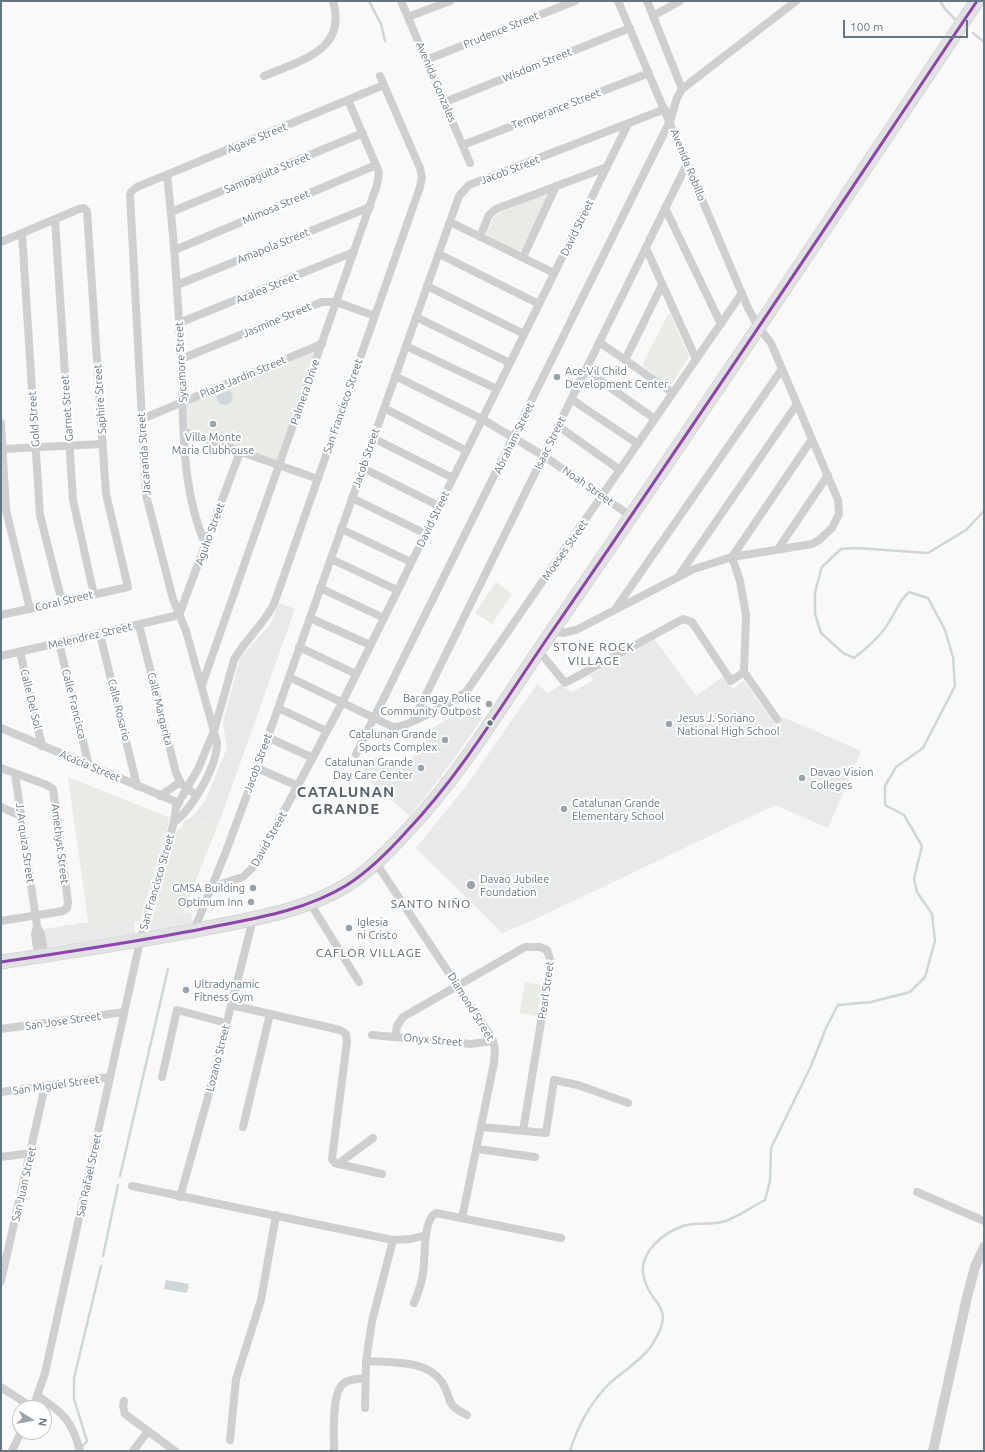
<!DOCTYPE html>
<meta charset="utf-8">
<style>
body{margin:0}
#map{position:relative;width:985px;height:1452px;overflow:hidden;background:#f9f9f9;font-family:Ubuntu,sans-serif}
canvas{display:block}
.frame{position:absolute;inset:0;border:2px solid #657683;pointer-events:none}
.north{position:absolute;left:12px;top:1400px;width:40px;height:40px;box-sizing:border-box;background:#fff;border:1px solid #c1c8cd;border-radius:50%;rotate:101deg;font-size:11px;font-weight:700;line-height:16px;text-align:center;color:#657683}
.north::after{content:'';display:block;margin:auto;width:14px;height:18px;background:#99a4ac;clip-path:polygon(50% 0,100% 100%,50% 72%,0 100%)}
.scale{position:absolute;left:843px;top:20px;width:125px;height:18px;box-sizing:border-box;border:2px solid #657683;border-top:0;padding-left:5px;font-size:12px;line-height:14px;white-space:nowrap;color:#657683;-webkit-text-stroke:3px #fff;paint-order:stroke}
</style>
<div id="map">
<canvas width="985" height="1452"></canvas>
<div class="frame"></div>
<div class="north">N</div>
<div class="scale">100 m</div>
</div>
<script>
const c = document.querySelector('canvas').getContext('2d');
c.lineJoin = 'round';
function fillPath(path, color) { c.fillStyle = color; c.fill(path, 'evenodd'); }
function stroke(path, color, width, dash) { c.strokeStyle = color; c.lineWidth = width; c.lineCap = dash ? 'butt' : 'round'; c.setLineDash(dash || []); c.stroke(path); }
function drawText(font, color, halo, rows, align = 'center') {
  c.font = font + ' Ubuntu,sans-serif'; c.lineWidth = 4; c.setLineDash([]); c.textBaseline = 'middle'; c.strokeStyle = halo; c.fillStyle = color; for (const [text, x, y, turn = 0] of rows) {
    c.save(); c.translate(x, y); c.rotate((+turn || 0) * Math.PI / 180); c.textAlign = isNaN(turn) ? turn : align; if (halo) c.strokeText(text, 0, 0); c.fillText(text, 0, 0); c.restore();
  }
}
const built = new Path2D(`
 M279,603L295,609L221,817L182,828L184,821L192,817L205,801L227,748L223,723L239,661L243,654L270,625Z
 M653,637L696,696L724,676L733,689L744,681L774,723L783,717L861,751L828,828L775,805L529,922L502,933L416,848L466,786L537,684L548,693L560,685L572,692L594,680L590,675Z
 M469,707L483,717L448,767L410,816L371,783L362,767L380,755L395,761L402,768L424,745L420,735Z
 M191,912L193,924L147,933L151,919Z
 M134,921L135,934L46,947L44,929L89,922L90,928Z`);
const green = new Path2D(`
 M545,194L548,195V197L521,250L517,251L487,236V232L495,215Z
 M670,313L689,356L672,384L668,385L642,365L668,314Z
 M314,352L276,461L188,430L187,404Z
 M496,582L512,594L492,624L475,613Z
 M68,777L170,818L140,921L89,928Z
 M221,817L183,913L151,919L177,830Z
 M525,982L542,985L537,1016L520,1013Z`);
const water = new Path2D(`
 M230,390L233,397L231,402L226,405L220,404L216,396Z
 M166,1280L189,1284L187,1293L164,1289Z`);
const stream = new Path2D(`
 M369,1L381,24L385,41
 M940,1L945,9L958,22
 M973,33L984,42
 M120,1176L168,969
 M103,1256L118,1185
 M81,1448L87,1441L74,1399V1378L101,1266
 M570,1451C577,1428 589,1406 605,1388C619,1373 641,1362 652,1345C679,1303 648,1307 643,1273C641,1251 663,1233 683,1226C695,1222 710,1225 722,1222C735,1219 753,1206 765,1200L770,1181L771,1148L811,1066L826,1028L838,1005L871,1002L910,992L925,977L935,941L932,914L917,892L914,879L922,846L904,815L885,805V786L896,767L923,748L955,686L953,657L945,630L928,598L909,592C898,602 897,610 889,622C881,636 867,648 854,658L843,653L821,633L815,614V592L822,567L841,549L857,548L928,553L966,530L984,511`);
const minor = new Path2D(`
 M401,1L470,163
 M647,1L682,89
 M653,16L680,1
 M408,17L450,1
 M426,60L575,1
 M264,76C299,61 348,51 333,1
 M445,102L630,28
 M463,145L649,73
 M167,175C174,236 178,297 181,359C184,421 180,488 206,546
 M665,208L721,324
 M171,212L363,133
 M55,219L73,500L94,595
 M450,222L554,273
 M22,233L40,515L62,602
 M480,237L489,215L496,209L607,167
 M1,242L79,209L84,208L87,211L106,494L128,587L1,615
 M646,248L696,359
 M175,250L376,165
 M439,254L539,304
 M523,257L556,186
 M177,285L370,207
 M427,286L524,334
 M416,317L510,363
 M179,323L354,252
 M599,342L673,393
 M406,346L497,389
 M181,359L322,302H336L375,316
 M625,360L662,285
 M585,370L655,419
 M395,376L482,419L544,456L632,517
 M571,399L638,444
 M384,408L467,451
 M142,419L322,344
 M1,423L6,510L30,609
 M558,426L620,470
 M185,432L318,479
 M373,438L453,478
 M1,449L103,444
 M363,468L439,506
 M352,498L426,534
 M341,529L411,562
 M778,549L828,475
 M331,559L397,590
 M680,574L797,404
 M320,588L384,618
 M616,608L782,369
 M310,618L370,645
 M139,625L176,773L182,785L192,792
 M552,631L563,633L576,630L694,569L732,557L812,544L819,540L832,528L839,514L838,500L771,343L759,328L748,308L618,1
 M100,634L137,786
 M59,643L89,766
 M299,647L356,674
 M539,651L565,683L683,619L692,622L731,681L744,672
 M20,652L42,746
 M1,656L179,615L240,452
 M289,677L393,727C407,728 453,701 466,692L742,293
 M202,685L377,185L379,172L376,165L348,100
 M278,708L327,731
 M777,719L744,672L746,615L740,581L732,557L812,439
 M413,721L687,164
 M1,728L179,803
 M267,737L313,758
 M356,754L670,121L677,98L682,89L796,1
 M1,768L47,785L53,789L68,902L67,908L63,911L1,921
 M257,768L298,786
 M15,774L37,926L35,934L38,956
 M160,796L180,782
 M1,807L21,816
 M174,822C192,810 218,764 217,742L186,631L173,599L146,495L130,195L131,192L137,187L384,85
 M376,863L490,1035L495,1048L494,1063L462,1218
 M212,887L243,877L255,865L342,703L628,124
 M310,903L359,982
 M37,926L41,934L44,955
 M194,930L225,854L257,768L459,196L469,185L665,109
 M231,1005L340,1030L346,1034L347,1041L332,1159L335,1163L382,1174
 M1,1029L124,1012
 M372,1035L471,1044L493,1041
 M395,1037L397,1026L403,1017L525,947H540L547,950L551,962L523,1131
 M162,1077L177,1010L226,1023
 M1,1092L110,1077
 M243,1127L270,1014
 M482,1127L546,1133L554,1080L578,1085L628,1103
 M477,1149L535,1157
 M1,1157L31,1153
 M338,1164L373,1138
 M132,1186L393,1240L411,1239L426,1235
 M917,1192L984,1221
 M180,1197L208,1097L253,919
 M1,1281L45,1086
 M414,1303C418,1293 422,1283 423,1273C426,1259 422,1220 436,1213L561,1238
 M366,1361C391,1363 426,1359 442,1382C453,1400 444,1404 467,1415
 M1,1387L33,1408
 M38,1396C64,1413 72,1421 80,1451
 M124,1401L123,1406L125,1414L175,1451
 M33,1408L45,1373L140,941L174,822L176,807L198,769L214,731L234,660C245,640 263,625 274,604L420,187L422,177L420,168L380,76
 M365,1408L366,1361L372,1321L393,1240
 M230,1440L236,1379L261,1300L276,1215
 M12,1451L21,1432
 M133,1451L148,1431
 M334,1451C334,1436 331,1392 344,1383C350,1379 358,1379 365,1378`);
const tertiary = new Path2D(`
 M933,1451L967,1297L975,1267L984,1247`);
const primary = new Path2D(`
 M1,962C68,952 135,942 202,929C251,919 303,912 347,885C369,871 388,852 406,832C464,771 507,696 555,627C698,420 837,210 977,1`);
const bus1 = new Path2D(`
 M1,962C68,952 135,942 202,929C251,919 303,912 347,885C369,871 388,852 406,832C464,771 507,696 555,627C698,420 837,210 977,1`);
const markers = [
 [557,377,4,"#99a4ac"],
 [213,424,4,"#99a4ac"],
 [489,704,4,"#99a4ac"],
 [490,723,3.5,"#657683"],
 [669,724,4,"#99a4ac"],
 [445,740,4,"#99a4ac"],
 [421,768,4,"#99a4ac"],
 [802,778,4,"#99a4ac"],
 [564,809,4,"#99a4ac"],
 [471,885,5,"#99a4ac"],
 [253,888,4,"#99a4ac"],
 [251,902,4,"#99a4ac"],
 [349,928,4,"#99a4ac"],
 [186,990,4,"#99a4ac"]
];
const streetNames = [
 ["Prudence Street",501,30,-22],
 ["Wisdom Street",537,65,-22],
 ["Avenida Gonzales",436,82,67],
 ["Temperance Street",556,109,-21],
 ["Agave Street",257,138,-22],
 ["Avenida Robillo",688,165,68],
 ["Jacob Street",510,170,-21],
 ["Sampaguita Street",267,173,-22],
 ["Mimosa Street",276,207,-23],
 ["David Street",577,228,-64],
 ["Amapola Street",273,246,-22],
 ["Azalea Street",267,288,-22],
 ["Jasmine Street",277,320,-23],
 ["Sycamore Street",181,362,-93],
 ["Plaza Jardin Street",243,377,-23],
 ["Palmera Drive",305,392,-71],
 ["Saphire Street",100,399,-94],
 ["San Francisco Street",343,406,-71],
 ["Garnet Street",67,408,-94],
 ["Gold Street",34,419,-94],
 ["Abraham Street",514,438,-64],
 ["Isaac Street",550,443,-64],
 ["Jacaranda Street",144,454,-94],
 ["Jacob Street",366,458,-71],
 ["Noah Street",588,486,35],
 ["David Street",433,519,-64],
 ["Aguho Street",210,534,-70],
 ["Moeses Street",565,550,-55],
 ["Coral Street",64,601,-13],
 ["Melendrez Street",90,636,-13],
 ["Calle Del Sol",31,699,77],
 ["Calle Francisca",74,704,76],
 ["Calle Margarita",160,709,76],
 ["Calle Rosario",119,710,76],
 ["Jacob Street",258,763,-70],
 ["Acacia Street",90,766,23],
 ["David Street",269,839,-61],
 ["J. Arquiza Street",25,843,82],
 ["Amethyst Street",60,844,83],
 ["San Francisco Street",157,882,-74],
 ["Pearl Street",546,990,-82],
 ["Diamond Street",471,1007,58],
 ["San Jose Street",63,1021,-8],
 ["Onyx Street",433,1040,5],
 ["Lozano Street",218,1058,-76],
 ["San Miguel Street",56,1085,-8],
 ["San Rafael Street",89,1175,-78],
 ["San Juan Street",24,1184,-77]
];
const poiNames = [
 ["Ace-Vil Child",565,371],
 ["Development Center",565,384],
 ["Villa Monte",213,437,"center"],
 ["Maria Clubhouse",213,450,"center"],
 ["Barangay Police",481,698,"right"],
 ["Community Outpost",481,711,"right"],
 ["Jesus J. Soriano",677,718],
 ["National High School",677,731],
 ["Catalunan Grande",437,734,"right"],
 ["Sports Complex",437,747,"right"],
 ["Catalunan Grande",413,762,"right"],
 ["Day Care Center",413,775,"right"],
 ["Davao Vision",810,772],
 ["Colleges",810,785],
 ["Catalunan Grande",572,803],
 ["Elementary School",572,816],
 ["Davao Jubilee",480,879],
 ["Foundation",480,892],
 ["GMSA Building",245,888,"right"],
 ["Optimum Inn",243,902,"right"],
 ["Iglesia",357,922],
 ["ni Cristo",357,935],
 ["Ultradynamic",194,984],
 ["Fitness Gym",194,997]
];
const neighbourhoodNames = [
 ["STONE ROCK",594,647],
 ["VILLAGE",594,661],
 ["SANTO NIÑO",431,904],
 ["CAFLOR VILLAGE",369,953]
];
const districtNames = [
 ["CATALUNAN",346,792],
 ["GRANDE",346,809]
];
fillPath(built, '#e8e9e9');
fillPath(green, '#e8ebe6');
fillPath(water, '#ced6d9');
stroke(stream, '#ced6d9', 2.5);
stroke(primary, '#d5d6d7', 15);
stroke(minor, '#cecfd0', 8);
stroke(tertiary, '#cecfd0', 10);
stroke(primary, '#e1e2e2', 13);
stroke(bus1, '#8e44ad', 3);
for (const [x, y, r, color] of markers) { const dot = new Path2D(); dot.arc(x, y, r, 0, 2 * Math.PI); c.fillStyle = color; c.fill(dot); stroke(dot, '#fff', 1.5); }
drawText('11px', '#657683', '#fff', streetNames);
drawText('11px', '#657683', '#fff', poiNames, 'left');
c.letterSpacing = '1px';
drawText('12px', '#57646e', '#fff', neighbourhoodNames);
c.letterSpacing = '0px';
c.letterSpacing = '1px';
drawText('bold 15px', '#57646e', '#fff', districtNames);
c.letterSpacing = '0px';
</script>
